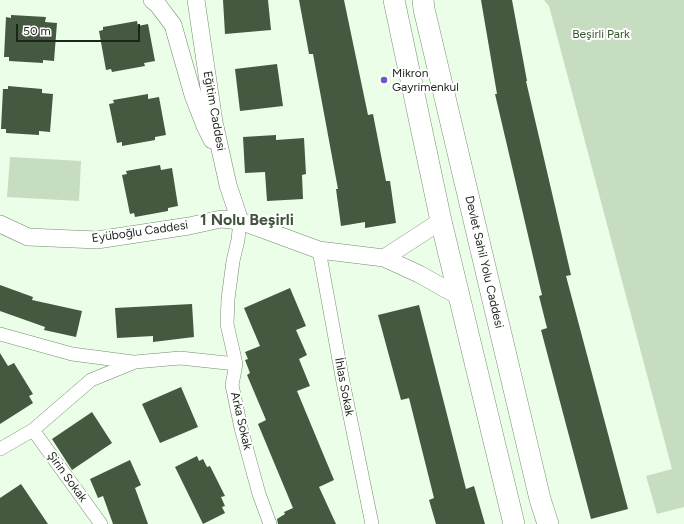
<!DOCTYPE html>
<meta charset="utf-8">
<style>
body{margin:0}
#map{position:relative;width:684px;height:524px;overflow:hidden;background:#ebfee7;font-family:Figtree,sans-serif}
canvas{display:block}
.scale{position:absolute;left:16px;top:24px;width:124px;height:18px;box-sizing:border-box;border:2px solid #1c251a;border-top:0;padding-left:5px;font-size:12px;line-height:14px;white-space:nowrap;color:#1c251a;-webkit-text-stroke:3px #fff;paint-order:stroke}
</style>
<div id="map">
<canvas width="684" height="524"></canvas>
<div class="scale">50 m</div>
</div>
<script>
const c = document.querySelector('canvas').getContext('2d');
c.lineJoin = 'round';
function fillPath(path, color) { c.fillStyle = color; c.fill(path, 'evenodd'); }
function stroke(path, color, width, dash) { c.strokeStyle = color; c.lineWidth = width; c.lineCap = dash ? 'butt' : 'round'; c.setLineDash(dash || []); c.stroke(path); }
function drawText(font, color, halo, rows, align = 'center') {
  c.font = font + ' Figtree,sans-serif'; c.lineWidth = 4; c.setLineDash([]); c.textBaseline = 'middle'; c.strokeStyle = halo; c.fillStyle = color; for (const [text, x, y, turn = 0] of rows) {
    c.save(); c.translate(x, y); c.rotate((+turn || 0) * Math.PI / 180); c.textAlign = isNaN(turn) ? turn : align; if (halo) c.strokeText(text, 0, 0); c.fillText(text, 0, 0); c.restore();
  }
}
const green = new Path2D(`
 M544,0H684V507L657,514L646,476L672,469L549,6Z
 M10,157L81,161L79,201L7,197Z`);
const building = new Path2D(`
 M223,0H268L271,30L225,34Z
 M299,0H344L368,115L373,114L386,181H390L396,223L365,228V222L341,226L336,189H338L313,54H309Z
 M481,0H512L527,81H526L571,275L566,276L628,509L591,519L541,330L547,328L539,296L542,295L495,94H497Z
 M11,15L46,17L45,22L57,23L54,61L43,60V63L9,61V57H4L6,17L11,18Z
 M137,21L138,26L148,24L155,61L144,63L145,66L112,72L111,69L106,70L99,31L103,30V27Z
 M277,64L283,106L240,111L235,69Z
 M8,86L42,89V93L53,94L50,132L39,131V135L6,133V129H1L3,89H8Z
 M148,94V99L159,97L166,135L155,137V140L122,146V142L117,143L109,104L114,103L113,100Z
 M276,135V140L304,138L306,174L302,175L303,199L267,201L265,172L245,173L243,137Z
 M160,165L161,170L172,168L178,206L168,208V211L135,217L134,213L130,214L122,175L127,174L126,171Z
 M0,285L33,297L32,300L82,311L76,337L44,330L45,327L0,311Z
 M290,288L306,326L296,330L307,355L299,359L310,386L297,391L334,480L319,487L336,524H278L277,519L285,514L284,512L293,508L258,424L266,420L247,375L250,373L245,360L248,359L245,352L260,346L244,308Z
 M192,304L194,337L153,342V336L117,338L115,308Z
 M419,305L466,489L474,486L485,524H436L429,500L434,498L409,398L401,400L378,315Z
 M0,353L8,366L14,363L33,394L29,396L33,403L0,424Z
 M181,387L198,427L160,443L142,404Z
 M92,412L112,443L72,470L52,439Z
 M197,456L199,461L203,459L207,467L210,466L225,496L221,497L225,506L222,507L225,513L203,524L175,467Z
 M130,460L141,485L135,488L148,524H113L103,496L98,498L90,479Z
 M21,484L48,524H0V498Z`);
const minor = new Path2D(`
 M240,221L238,240L233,261L228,299L227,324L236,364L232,385L241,428L259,494L270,524
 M319,250L343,382L372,524
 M0,334L72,354L133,362
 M33,430L101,524
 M0,449L33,430L91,380L135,362L180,358L236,364`);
const tertiary = new Path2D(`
 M152,0L158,5L173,25L193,95L205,126L212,140
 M196,0L214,122L228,185L240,221
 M0,224L28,237L97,240L189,226L221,219L240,221L319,250L384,258L419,274L460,297
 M384,258L441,221`);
const primary = new Path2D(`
 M394,0L441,221L514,524
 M423,0L424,9L540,499L548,524`);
const markers = [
 [384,80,4,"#7053cd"]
];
const parkNames = [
 ["Beşirli Park",601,34]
];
const poiNames = [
 ["Mikron",392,73],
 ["Gayrimenkul",392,87]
];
const streetNames = [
 ["Eğitim Caddesi",214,111,80],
 ["Eyüboğlu Caddesi",140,232,-8],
 ["Devlet Sahil Yolu Caddesi",484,262,77],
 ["İhlas Sokak",344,387,79],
 ["Arka Sokak",241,421,77],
 ["Şirin Sokak",67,477,54]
];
const districtNames = [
 ["1 Nolu Beşirli",247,220]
];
fillPath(green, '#c7ddc1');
fillPath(building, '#455840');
stroke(minor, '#768b71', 14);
stroke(tertiary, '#768b71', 18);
stroke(primary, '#768b71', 22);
stroke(minor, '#fff', 13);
stroke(tertiary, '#fff', 17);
stroke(primary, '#fff', 21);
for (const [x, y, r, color] of markers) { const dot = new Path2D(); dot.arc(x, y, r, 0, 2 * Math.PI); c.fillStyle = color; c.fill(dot); stroke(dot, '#fff', 1.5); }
drawText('12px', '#34572b', '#fff', parkNames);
drawText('12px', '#1c251a', '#fff', poiNames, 'left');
drawText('12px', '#1c251a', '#fff', streetNames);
drawText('bold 16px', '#41553d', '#fff', districtNames);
</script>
